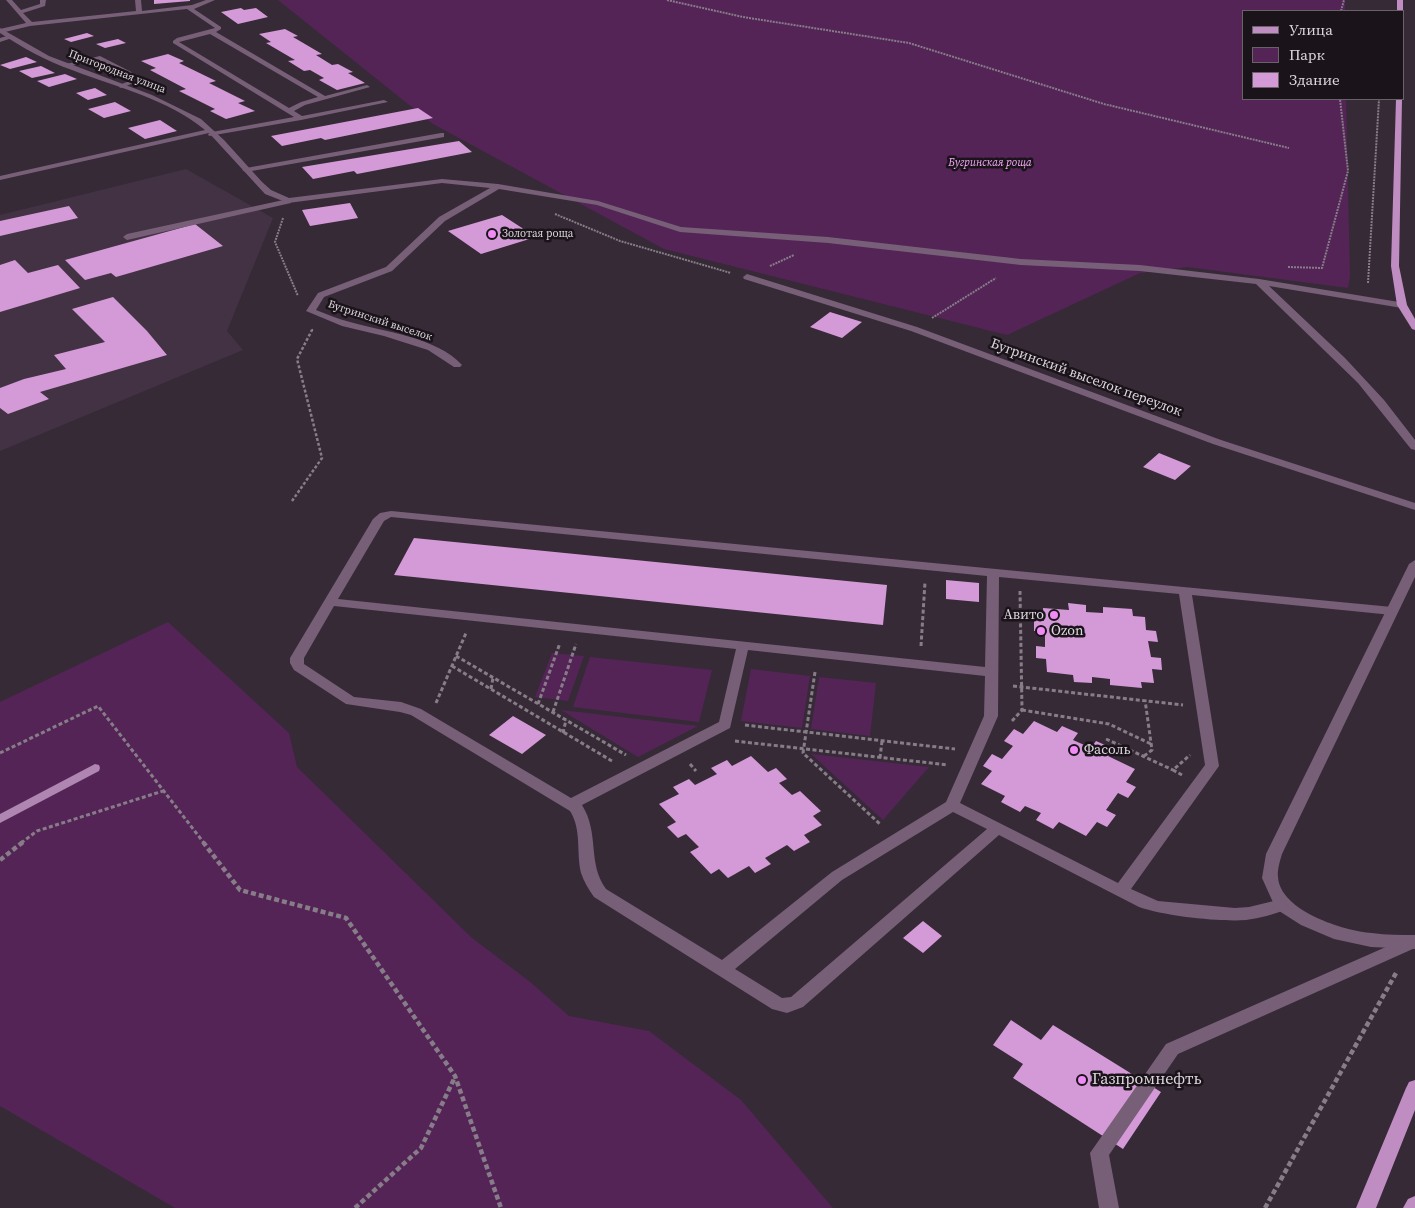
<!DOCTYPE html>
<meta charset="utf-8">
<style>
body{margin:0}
#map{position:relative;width:1415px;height:1208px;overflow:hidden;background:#362a37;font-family:"Source Serif 4",serif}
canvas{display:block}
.legend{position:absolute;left:1242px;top:10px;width:162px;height:90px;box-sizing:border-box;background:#1a141a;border:1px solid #696269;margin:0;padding:6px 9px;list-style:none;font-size:15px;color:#dfd7df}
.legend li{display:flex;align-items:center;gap:10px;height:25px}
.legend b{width:25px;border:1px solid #696269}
</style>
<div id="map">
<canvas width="1415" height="1208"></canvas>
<ul class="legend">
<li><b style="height:6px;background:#bf8dc1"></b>Улица</li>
<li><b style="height:14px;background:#542457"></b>Парк</li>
<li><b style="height:14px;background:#d499d7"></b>Здание</li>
</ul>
</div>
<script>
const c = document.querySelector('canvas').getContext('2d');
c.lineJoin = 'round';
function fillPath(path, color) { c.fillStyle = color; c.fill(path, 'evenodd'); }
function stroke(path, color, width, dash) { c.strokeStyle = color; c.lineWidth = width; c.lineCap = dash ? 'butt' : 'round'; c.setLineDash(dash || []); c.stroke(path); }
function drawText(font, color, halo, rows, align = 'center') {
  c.font = font + ' "Source Serif 4",serif'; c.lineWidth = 5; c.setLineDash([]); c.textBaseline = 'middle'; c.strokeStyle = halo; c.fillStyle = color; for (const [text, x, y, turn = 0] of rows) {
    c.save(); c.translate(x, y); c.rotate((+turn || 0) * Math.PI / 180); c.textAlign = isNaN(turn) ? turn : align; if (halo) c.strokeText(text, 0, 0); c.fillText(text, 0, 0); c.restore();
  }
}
const built = new Path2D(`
 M186,169L273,218L227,331L243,350L0,451V215Z`);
const green = new Path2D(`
 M278,0H1345V11H1244V99H1346L1350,276L1348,288L1187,267L1140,273L1007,335L664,249L433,124Z
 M168,622L289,733L297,767L472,938L529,981L569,1016L649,1031L741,1100L833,1208H175L0,1106V702Z
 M552,653L584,656L568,701L535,697Z
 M590,657L712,670L699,722L573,707Z
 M751,669L810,676L802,728L741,721Z
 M819,677L876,683L870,736L811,729Z
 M561,710L698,726L638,757Z
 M811,754L929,767L883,820Z`);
const stream = new Path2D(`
 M95,764L99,765L100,768L99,771L0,823V814Z`);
const building = new Path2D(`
 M154,0H190V1L154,4Z
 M241,8L244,10L256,8L268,17L238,24L221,12Z
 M285,29L298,36L293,37L322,54L316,55L332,65L338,64L353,72L348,73L365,83L337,90L319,80L324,78L310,70L304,71L288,61L295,60L266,43L271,42L259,34Z
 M87,33L94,36L71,42L64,39Z
 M118,39L126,43L105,48L96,44Z
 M168,54L184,61L179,63L216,81L209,83L245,101L238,103L255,111L226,119L210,111L215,109L179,91L186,89L150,70L156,68L141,61Z
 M26,57L37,62L10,69L0,65Z
 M41,66L55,73L32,78L19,71Z
 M65,74L77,79L49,87L37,81Z
 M95,88L107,95L88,100L76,93Z
 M115,102L131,111L104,118L88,109Z
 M418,108L433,118L325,140L321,138L282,146L271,136Z
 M160,120L177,131L145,139L128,128Z
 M459,141L472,152L357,174L354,171L313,179L302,167Z
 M350,203L358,218L310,226L302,210Z
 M69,206L78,218L0,236V221Z
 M502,215L536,237L481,254L448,231Z
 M195,224L223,246L116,277L111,273L85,280L65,260Z
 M15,260L28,273L58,265L80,288L0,312V265Z
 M113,297L147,331L167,355L40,392L49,399L8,414L0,408V388L24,379L66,369L54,355L105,342L72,309Z
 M830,312L862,322L842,338L810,327Z
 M1159,453L1191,466L1175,480L1143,467Z
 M414,538L887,585L883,625L394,575Z
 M946,580L979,583V602L946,599Z
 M1068,603L1086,605V612L1103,613V607L1132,609L1133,616L1145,617L1146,630L1156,631L1158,642L1148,641L1151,657L1161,658L1162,670L1152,669L1154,683L1141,682L1142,688L1110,685V679L1092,677V683L1074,682L1073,675L1047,672L1046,659L1036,658V646L1045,647V632L1034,631V619L1044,621L1043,608L1069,610Z
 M513,716L546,735L522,754L489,735Z
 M1034,721L1057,732L1062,726L1078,733L1073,740L1091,748L1096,741L1114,749L1108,756L1135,769L1126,782L1136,787L1128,798L1118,793L1106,810L1116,815L1107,827L1097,822L1086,836L1059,822L1053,829L1036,820L1041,813L1025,806L1020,812L1001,802L1005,796L981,784L992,771L983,766L992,754L1002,759L1013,746L1004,741L1014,729L1023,734Z
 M751,756L768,772L776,768L787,779L779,783L792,795L800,791L821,811L813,816L822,825L804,835L810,842L794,851L787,845L765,858L771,864L755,873L749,866L728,878L719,869L711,874L690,852L699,847L686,834L678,838L667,827L676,822L659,804L679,794L673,787L689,779L695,785L717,774L711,768L727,760L732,766Z
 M923,921L942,936L923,953L903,938Z
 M1011,1020L1041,1040L1053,1025L1161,1092L1123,1149L1013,1078L1023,1064L993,1045Z`);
const pathFar3 = new Path2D(`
 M667,0L743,17L909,43L1104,104L1289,148
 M1341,11L1344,0
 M555,214L620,241L731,273
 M283,218L275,242L298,296
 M770,266L794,255
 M1288,267L1322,268L1348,171L1340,99
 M1368,283L1379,99
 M932,318L996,278`);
const pathFar2 = new Path2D(`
 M292,501L322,458L297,359L312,330L311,328`);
const pathFar1 = new Path2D(`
 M921,646L925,582
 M456,656L626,755
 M452,666L612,761
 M815,672L803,753L881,825
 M1013,686L1183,705
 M491,689L493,678
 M436,703L466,633
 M538,704L560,643
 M1022,710L1109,724L1151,744
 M553,712L576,644
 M1012,721L1022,710L1020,591
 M745,725L955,749
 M563,733L566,720
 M1106,739L1173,770
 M735,741L948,765
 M0,753L98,706L204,843
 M1144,756L1152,750L1145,700
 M880,758L882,741
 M690,764L696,771
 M1182,775L1173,770L1190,755
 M21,843L37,831L163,791`);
const path = new Path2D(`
 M203,842L240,890L346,918L455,1076L501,1208
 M0,860L23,842
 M355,1208L421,1148L455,1077
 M1265,1208L1396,973`);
const service = new Path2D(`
 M6,0H12L21,10L40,4V0H46L45,6L23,13L32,22L136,11L135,0H141L142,11L192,5L206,0H215L194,9L221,27V29L216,32L325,96L367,85L370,87L305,105L294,111L302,116L384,100L388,102L301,120L209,136L208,134L212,132L294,117L173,43V41L177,38L215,28L187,9L30,26L1,33L0,29L26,23ZM210,34L318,97L301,102L289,108L179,42Z
 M10,35L13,37L12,38L0,42V38Z
 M100,56L143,78L144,79L121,88L119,87V85L135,79L99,60L65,67L62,65Z
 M441,133H444V137L246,172L242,170L246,168Z
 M288,199H291V203L127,240L123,237L127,234Z
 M391,511L1392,607L1398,611L1392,615L1192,595L1219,766L1131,889L1158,901L1235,908L1249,907L1282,899L1288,901L1290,905L1288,909C1275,914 1260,918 1246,920C1219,922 1165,916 1139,907L999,835L803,1007L787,1013L772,1009L594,897C589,890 584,882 581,873C576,852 582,830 570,811L411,715L400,712L346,704L294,670L290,663V658L373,519L380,513ZM391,517L987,576L985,667L338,599L384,521ZM999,577L1179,594L1205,765L1118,883L960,803L998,716ZM334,606L736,649L719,722L571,798L421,709L401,702L354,697L304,664V658ZM748,650L985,676L984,716L946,802L832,872L722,960L606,889C587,863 600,834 582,805L730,728ZM953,812L987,829L791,997L782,998L735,969L842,880Z
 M1413,935L1415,936V948L1178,1054L1109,1155L1119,1208H1099L1090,1153L1166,1044Z`);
const minor = new Path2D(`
 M0,28L49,56L152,95L201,119L224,140L262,182L271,190L289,198L442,179L498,184L598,201L681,227L828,237L1021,259L1140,265L1259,279L1405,303V307L1402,308L1269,286L1345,358L1384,400L1415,440V450L1411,449L1358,383L1256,284L1140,271L1021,265L828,243L680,232L597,205L499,189L445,221L392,271L324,297L316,310C327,314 338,319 350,322C384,332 437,337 462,365L460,367H454L428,350L384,336L342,326L306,311L318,293L386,267L439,217L490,188L442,183L288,203L265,194L209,133L0,180V176L205,130C168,99 116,87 72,70C46,61 23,48 0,33Z
 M747,274L917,327L1221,440L1415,503V510L1213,444L911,331L744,279L743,277Z
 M1415,560V577L1282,854C1280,861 1277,870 1278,877C1280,911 1344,931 1372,933C1386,935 1401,935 1415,935V949L1371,947L1334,939L1301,925L1276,909L1262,878L1266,854L1409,564Z`);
const primary = new Path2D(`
 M1397,0H1403V11H1397Z
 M1396,99H1402L1399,266L1407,305L1415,319V330L1412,329L1397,305L1391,266Z
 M1415,1080V1110L1376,1208H1356L1406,1088L1409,1082Z
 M1415,1196V1208H1403L1408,1199Z`);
const markers = [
 [492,234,5,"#f08bf6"],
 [1054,615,5,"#f08bf6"],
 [1041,631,5,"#f08bf6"],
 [1074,750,5,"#f08bf6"],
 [1082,1080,5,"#f08bf6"]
];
const farStreetnames = [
 ["Пригородная улица",117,72,21],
 ["Бугринский выселок",380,321,18]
];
const farParknames = [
 ["Бугринская роща",990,163]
];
const farPoinames = [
 ["Золотая роща",502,234]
];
const streetNames = [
 ["Бугринский выселок переулок",1086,378,20]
];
const poiNames = [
 ["Авито",1044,615,"right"],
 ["Ozon",1051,631],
 ["Фасоль",1084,750]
];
const nearPoinames = [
 ["Газпромнефть",1092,1080]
];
fillPath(built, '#433244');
fillPath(green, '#542457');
fillPath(stream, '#af85b1');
fillPath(building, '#d499d7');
stroke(pathFar3, '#877d88', 2, [2, 1]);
stroke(pathFar2, '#877d88', 2.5, [3, 2]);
stroke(pathFar1, '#877d88', 3, [4, 2.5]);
stroke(path, '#877d88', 4.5, [5, 3]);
fillPath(service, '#775f78');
fillPath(minor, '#775f78');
fillPath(primary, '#bf8dc1');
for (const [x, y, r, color] of markers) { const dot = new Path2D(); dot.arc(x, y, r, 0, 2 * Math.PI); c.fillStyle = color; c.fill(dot); stroke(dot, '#1a141a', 2); }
drawText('11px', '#dfd7df', '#1a141a', farStreetnames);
drawText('italic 11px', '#f8aafc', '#1a141a', farParknames);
drawText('11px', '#dfd7df', '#1a141a', farPoinames, 'left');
drawText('14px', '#dfd7df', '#1a141a', streetNames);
drawText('14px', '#dfd7df', '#1a141a', poiNames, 'left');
drawText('16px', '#dfd7df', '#1a141a', nearPoinames, 'left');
</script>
